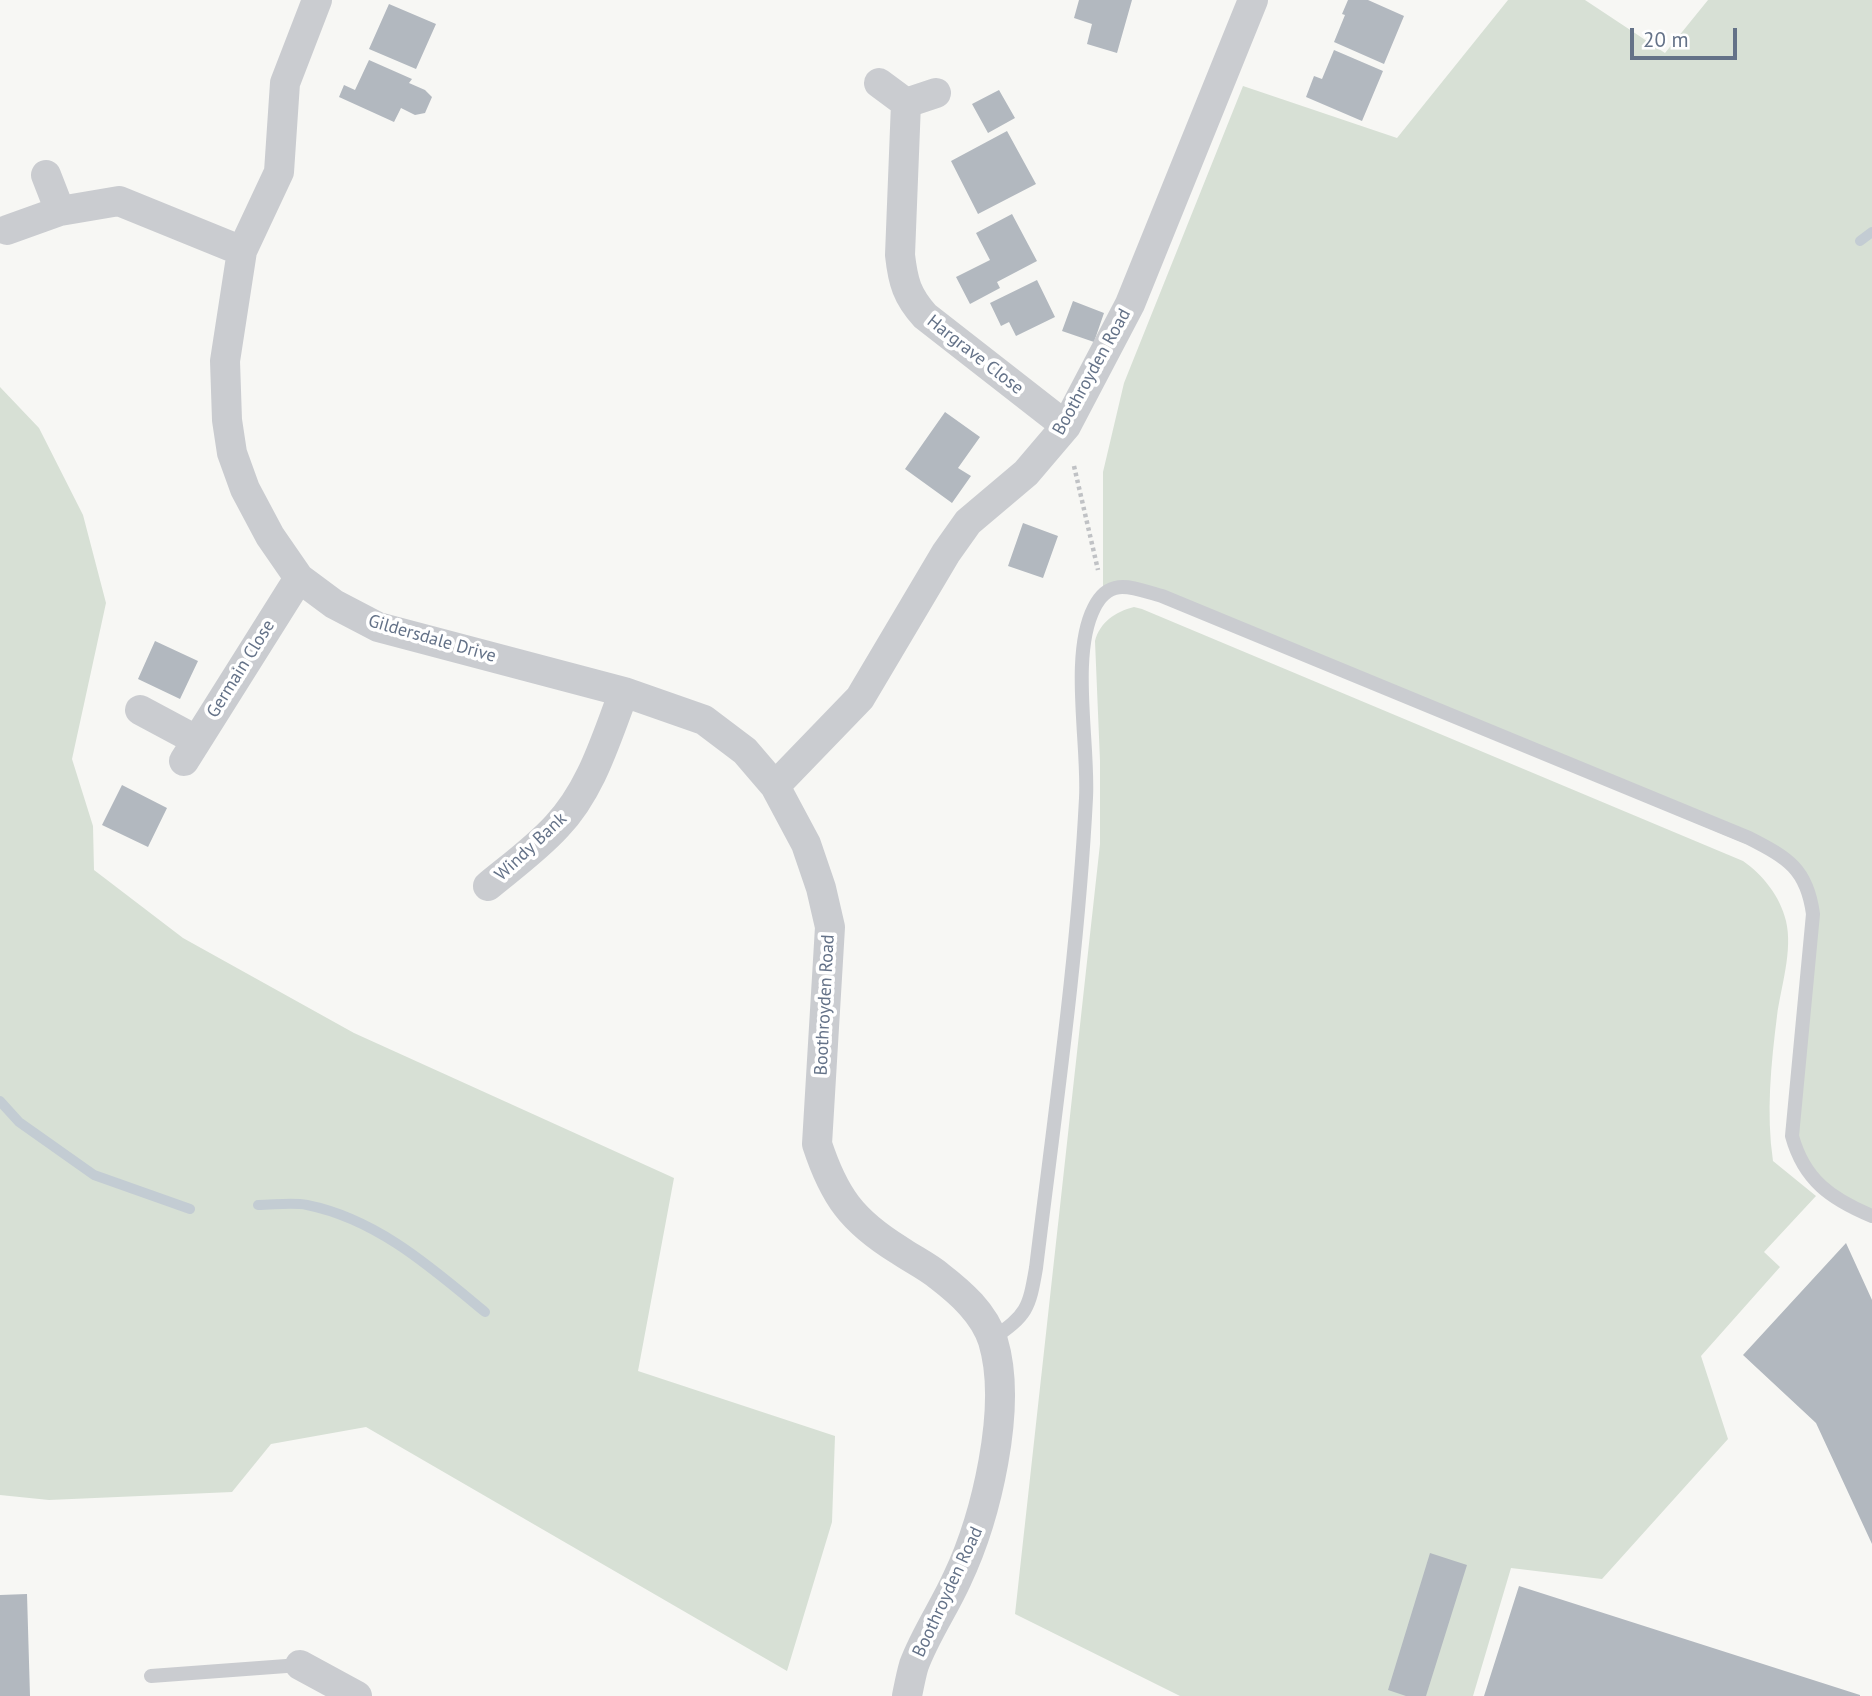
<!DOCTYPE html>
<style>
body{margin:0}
#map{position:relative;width:1872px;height:1696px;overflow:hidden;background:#f7f7f4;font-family:"PT Sans",sans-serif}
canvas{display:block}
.scale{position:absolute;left:1630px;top:28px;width:107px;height:32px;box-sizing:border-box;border:4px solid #647288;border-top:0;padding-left:9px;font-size:21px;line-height:24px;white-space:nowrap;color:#647288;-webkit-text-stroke:5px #fff;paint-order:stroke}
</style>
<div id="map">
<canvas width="1872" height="1696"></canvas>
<div class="scale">20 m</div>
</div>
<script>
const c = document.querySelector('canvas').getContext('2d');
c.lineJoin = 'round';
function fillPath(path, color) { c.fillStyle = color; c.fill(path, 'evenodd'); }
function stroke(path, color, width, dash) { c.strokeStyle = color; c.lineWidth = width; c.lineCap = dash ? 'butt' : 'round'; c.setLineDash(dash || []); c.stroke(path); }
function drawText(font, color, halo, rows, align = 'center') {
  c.font = font + ' "PT Sans",sans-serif'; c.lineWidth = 7; c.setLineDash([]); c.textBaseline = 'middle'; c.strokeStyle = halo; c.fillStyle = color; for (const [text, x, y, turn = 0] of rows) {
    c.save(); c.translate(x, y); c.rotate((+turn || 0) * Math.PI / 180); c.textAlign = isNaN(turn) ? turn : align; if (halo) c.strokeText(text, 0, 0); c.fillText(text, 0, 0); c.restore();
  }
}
const green = new Path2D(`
 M1508,0H1585L1665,53L1708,0H1872V1215L1813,1180L1792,1130L1813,914L1789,862L1135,589L1103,595V472L1124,383L1243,86L1397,138Z
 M0,387L39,428L83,515L106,603L72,759L93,826L94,870L183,938L354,1033L674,1178L638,1371L835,1436L832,1522L787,1671L366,1427L271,1444L232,1492L49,1500L0,1495Z
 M1134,607L1142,609L1743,861C1763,875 1780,896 1786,921C1793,951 1781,986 1777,1016C1771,1064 1766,1113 1773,1161L1816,1196L1764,1252L1780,1267L1701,1356L1728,1439L1602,1579L1511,1568L1473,1696H1180L1015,1614L1100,844V761L1095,641C1100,622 1115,612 1134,607Z`);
const stream = new Path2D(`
 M1860,241L1872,232
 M0,1101L19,1122L94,1175L190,1209
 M258,1205C274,1205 292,1202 307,1205C377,1219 432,1268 485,1312`);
const building = new Path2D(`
 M1079,0H1132L1117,53L1087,44L1092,24L1074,18Z
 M1348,0H1368L1404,16L1384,64L1334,42L1345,15L1342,14Z
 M389,4L436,24L416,69L369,49Z
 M1334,50L1383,71L1362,121L1306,97L1314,76L1322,79Z
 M369,60L412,79L409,83L425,90L432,97L425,113L415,115L401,108L394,122L339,97L344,85L355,90Z
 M999,90L1015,118L988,133L972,104Z
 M1007,131L1036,184L978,214L951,161Z
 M1012,214L1037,261L997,282L1000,288L970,304L956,277L990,260L976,233Z
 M1037,280L1055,317L1016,336L1009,322L1001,326L990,303Z
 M1073,301L1104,313L1094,342L1062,331Z
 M945,412L980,437L958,468L971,476L952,503L905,469Z
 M1023,523L1058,536L1043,578L1008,566Z
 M155,641L198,661L180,699L138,679Z
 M122,785L167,808L148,847L102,825Z
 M1846,1243L1872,1300V1544L1816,1423L1743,1355Z
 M1430,1553L1467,1565L1426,1696H1406L1388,1690Z
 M1519,1586L1860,1695V1696H1484Z
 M27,1594L30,1696H0V1595Z`);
const path = new Path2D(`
 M1074,466L1098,570`);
const lane = new Path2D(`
 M992,1339C1027,1315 1029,1309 1036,1268C1055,1112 1078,955 1086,798C1089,745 1070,655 1094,608C1110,575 1135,589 1162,596L1749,838C1788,858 1807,869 1813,914L1792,1136C1804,1180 1831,1199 1872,1216
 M151,1676L300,1665`);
const street = new Path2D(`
 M317,0L285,83L279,172L242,251L225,361L227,420L232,453L245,489L270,536L299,578L334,604L378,627L624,692L704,720L745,751L775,786
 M879,83L906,103L936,93
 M906,103L900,255C903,282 907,296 925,316L1066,426
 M46,175L60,211
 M7,230L60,211L119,201L242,251
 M140,710L196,740
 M184,761L299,578
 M488,886C511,867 537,848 557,826C592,789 606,738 624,692
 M300,1665L357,1696
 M907,1696C909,1686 911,1675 914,1665C925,1635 944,1608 957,1579C986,1518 1013,1407 993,1341C984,1313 961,1293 939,1276C927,1266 912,1259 899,1250C852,1221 834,1196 817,1144L830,927L821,888L806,844L775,786L860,698L946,553L968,522L1026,473L1066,426L1130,304L1253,0`);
const streetNames = [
 ["Hargrave Close",975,355,38],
 ["Boothroyden Road",1092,372,-61],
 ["Gildersdale Drive",432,639,16],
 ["Germain Close",241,669,-58],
 ["Windy Bank",531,847,-43],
 ["Boothroyden Road",825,1005,-87],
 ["Boothroyden Road",948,1592,-65]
];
fillPath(green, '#d7e0d5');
stroke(stream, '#c3ccd3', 10);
fillPath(building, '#b2b8bf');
stroke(path, '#c0c2c5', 4.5, [3.5, 3.5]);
stroke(lane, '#caccd0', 14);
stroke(street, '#caccd0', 30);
drawText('18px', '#647288', '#fff', streetNames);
</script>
